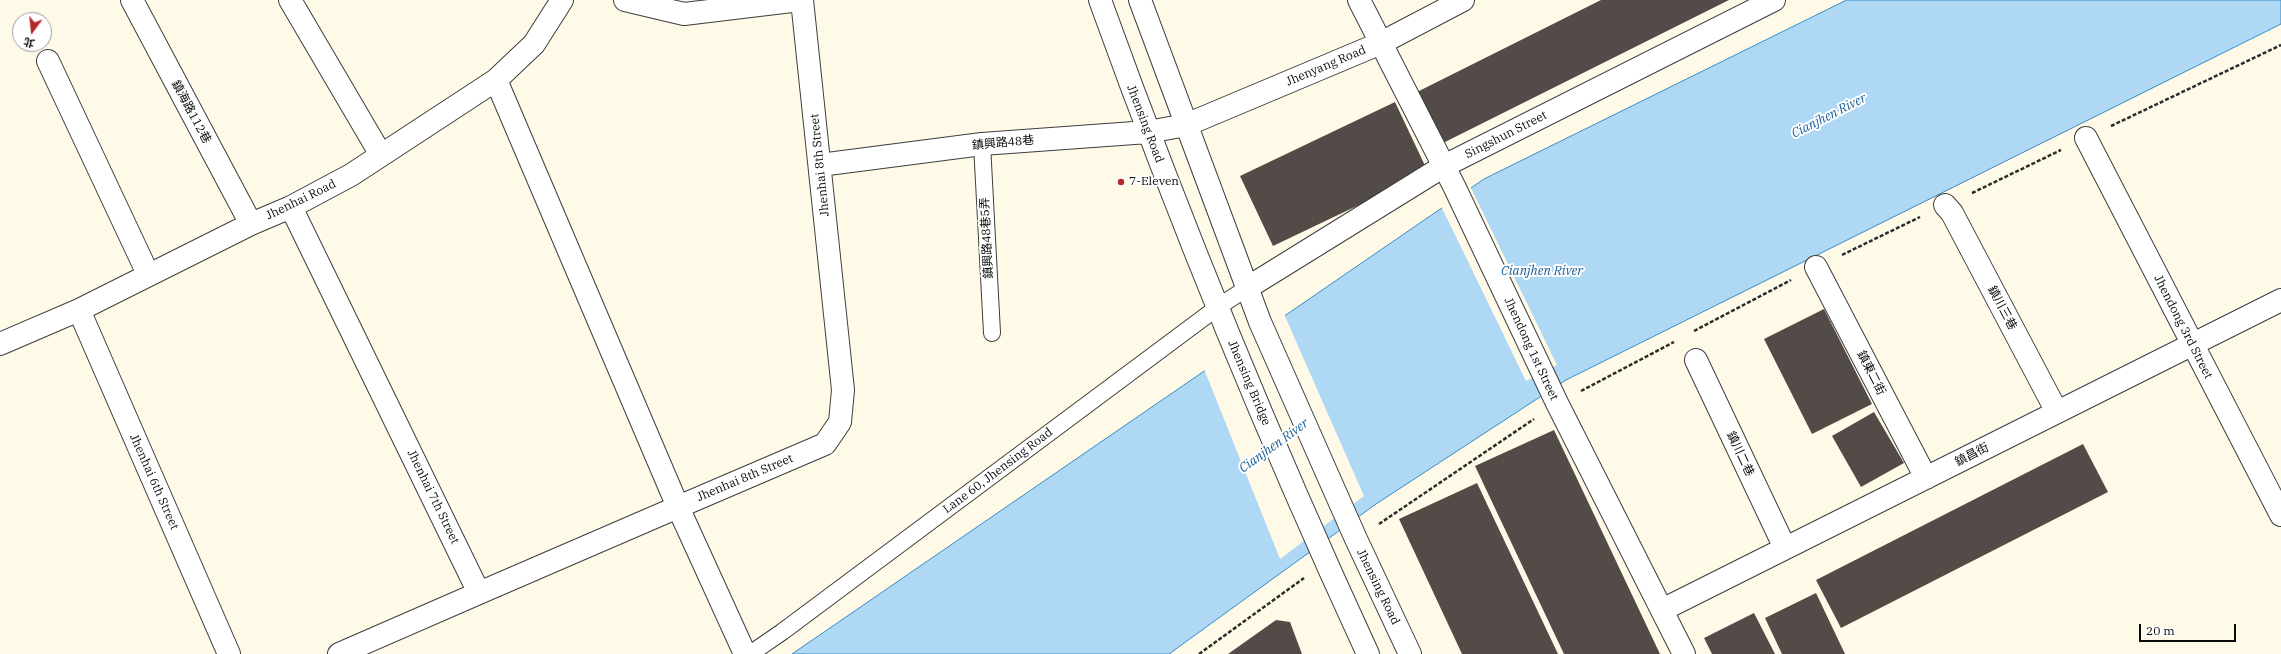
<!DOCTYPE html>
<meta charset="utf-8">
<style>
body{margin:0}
#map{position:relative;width:2281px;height:654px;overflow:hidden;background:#fefae7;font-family:"IBM Plex Serif","Noto Sans TC",serif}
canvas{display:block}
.north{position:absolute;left:12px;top:12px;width:40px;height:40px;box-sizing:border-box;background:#fff;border:1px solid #9d9d9d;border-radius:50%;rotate:195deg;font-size:11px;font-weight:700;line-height:16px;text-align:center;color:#0a0a0a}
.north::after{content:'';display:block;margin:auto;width:14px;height:18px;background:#b3282d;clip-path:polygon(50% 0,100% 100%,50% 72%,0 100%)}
.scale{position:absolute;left:2139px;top:624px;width:97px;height:18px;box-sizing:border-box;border:2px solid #0a0a0a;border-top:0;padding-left:5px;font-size:12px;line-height:14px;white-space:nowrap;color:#0a0a0a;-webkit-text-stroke:3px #fff;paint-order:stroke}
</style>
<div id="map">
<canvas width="2281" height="654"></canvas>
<div class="north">北</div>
<div class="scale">20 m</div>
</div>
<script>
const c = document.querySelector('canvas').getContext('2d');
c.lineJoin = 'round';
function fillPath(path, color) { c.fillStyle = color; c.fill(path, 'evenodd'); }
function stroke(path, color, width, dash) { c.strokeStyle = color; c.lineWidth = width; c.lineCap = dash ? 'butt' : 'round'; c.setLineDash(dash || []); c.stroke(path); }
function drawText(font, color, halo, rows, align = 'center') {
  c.font = font + ' "IBM Plex Serif","Noto Sans TC",serif'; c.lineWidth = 4; c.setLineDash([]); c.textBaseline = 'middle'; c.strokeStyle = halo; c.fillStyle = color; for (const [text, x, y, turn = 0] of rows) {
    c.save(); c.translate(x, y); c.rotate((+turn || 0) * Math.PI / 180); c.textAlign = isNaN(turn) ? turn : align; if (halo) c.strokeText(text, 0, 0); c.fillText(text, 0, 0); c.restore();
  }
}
const water = new Path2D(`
 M1847,0H2281V24L1566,380L1376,504L1169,654H792L1484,179Z`);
const pier = new Path2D(`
 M1470,186L1557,365L1526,381L1441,206Z
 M1284,314L1364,496L1280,559L1204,369Z`);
const building = new Path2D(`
 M1601,0H1729L1443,143L1417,92Z
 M1395,102L1428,172L1273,246L1240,176Z
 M1824,309L1872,404L1812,434L1764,339Z
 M1874,412L1904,463L1861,487L1832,436Z
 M1554,430L1660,654H1564L1475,466Z
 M2083,444L2108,492L1841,628L1816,580Z
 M1477,483L1558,654H1462L1399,519Z
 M1816,593L1845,654H1782L1765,618Z
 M1754,613L1775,654H1712L1704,638Z
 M1276,620L1290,622L1302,654H1228Z`);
const path = new Path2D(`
 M2111,126L2281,45
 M1972,193L2061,150
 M1842,255L1920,217
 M1694,331L1791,280
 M1581,391L1674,342
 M1379,524L1534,419
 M1199,654L1304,578`);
const lane = new Path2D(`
 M982,144L992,333
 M750,654L782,632L1218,307L1247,288`);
const street = new Path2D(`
 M132,0L251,224
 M290,0L381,155
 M625,0L684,14L800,0
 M1100,0C1180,222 1269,440 1368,654
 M1140,0L1260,322L1356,539L1410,654
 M1359,0L1455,188L1557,403L1684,654
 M48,61L148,274
 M496,80L678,507L825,444L840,422L843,390L802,0
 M2086,138L2281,515
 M820,165L982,144L1148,132L1186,125L1381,43L1463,0
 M1945,205L1952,213L2057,412
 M291,207L479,593L678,507L745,654
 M1816,267L1926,478
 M1247,288L1444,166L1774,0
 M79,310L229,654
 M0,344L79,310L251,224L291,207L351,175L496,80L534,44L562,0
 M1696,360L1785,548
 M1662,610L2281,300
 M339,654L479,593`);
const markers = [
 [1121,182,4,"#b3282d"]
];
const streetNames = [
 ["Jhenyang Road",1326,66,-23],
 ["鎮海路112巷",191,112,62],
 ["Jhensing Road",1145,124,69],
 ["Singshun Street",1506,135,-27],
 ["鎮興路48巷",1003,143,-5],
 ["Jhenhai 8th Street",820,165,-96],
 ["Jhenhai Road",301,200,-26],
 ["鎮興路48巷5弄",987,238,-93],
 ["鎮川三巷",2002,308,62],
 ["Jhendong 3rd Street",2183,327,63],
 ["Jhendong 1st Street",1531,349,65],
 ["鎮東二街",1871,373,63],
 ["Jhensing Bridge",1249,383,67],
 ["鎮川二巷",1740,454,65],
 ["鎮昌街",1972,455,-27],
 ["Lane 60, Jhensing Road",998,471,-37],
 ["Jhenhai 8th Street",745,478,-23],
 ["Jhenhai 6th Street",154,482,66],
 ["Jhenhai 7th Street",433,497,64],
 ["Jhensing Road",1378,587,64]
];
const poiNames = [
 ["7-Eleven",1129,182]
];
const waterNames = [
 ["Cianjhen River",1829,116,-27],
 ["Cianjhen River",1542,271],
 ["Cianjhen River",1274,446,-36]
];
fillPath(water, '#aed8f3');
stroke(water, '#388cc8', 1);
fillPath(pier, '#fefae7');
fillPath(building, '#524b47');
stroke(lane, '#3d3d3d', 18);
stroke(street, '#3d3d3d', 24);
stroke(path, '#2c2c2c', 2.5, [4, 2]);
stroke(lane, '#fff', 16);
stroke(street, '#fff', 22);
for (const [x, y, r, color] of markers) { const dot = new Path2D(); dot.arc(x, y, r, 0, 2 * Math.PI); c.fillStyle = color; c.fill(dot); stroke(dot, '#fff', 1.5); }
drawText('12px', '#0a0a0a', '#fff', streetNames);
drawText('12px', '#0a0a0a', '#fff', poiNames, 'left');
drawText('italic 13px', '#195d95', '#fff', waterNames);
</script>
